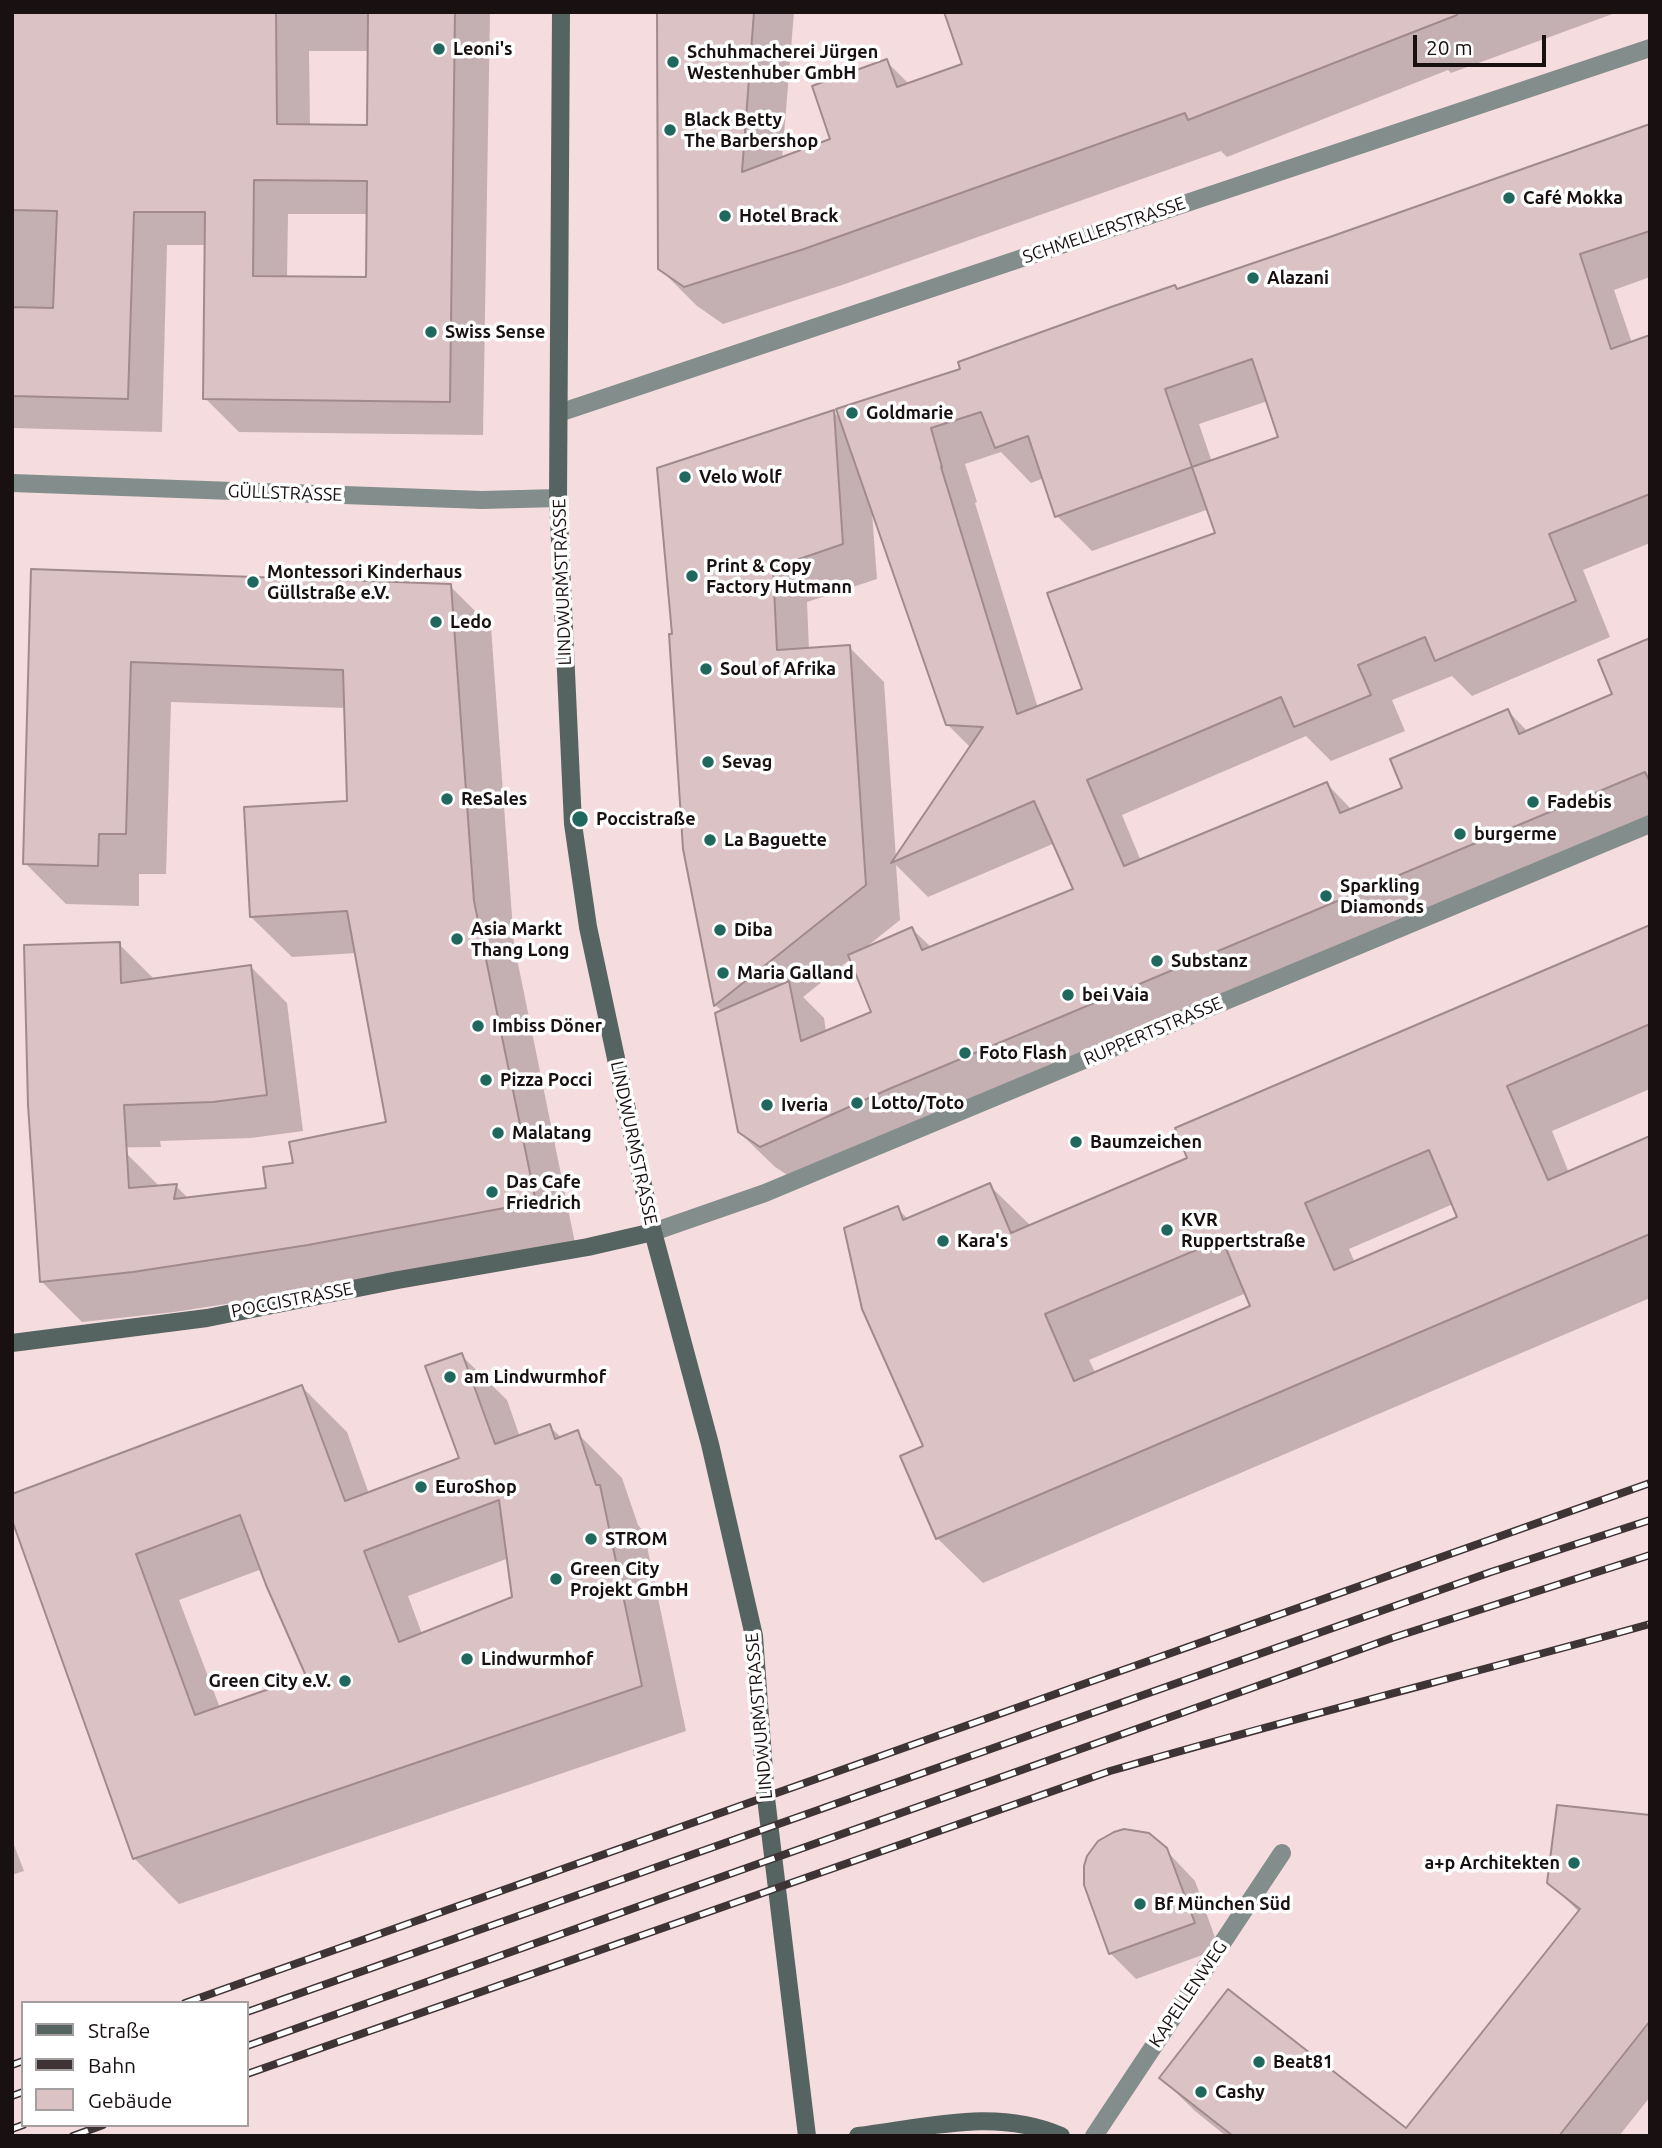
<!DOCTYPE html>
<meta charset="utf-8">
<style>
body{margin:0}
#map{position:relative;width:1662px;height:2148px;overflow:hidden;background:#f5dcdf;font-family:Ubuntu,sans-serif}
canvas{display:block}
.frame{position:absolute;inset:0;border:14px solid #181011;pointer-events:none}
.legend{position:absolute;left:21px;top:2001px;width:228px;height:126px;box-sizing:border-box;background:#fff;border:2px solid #a39fa0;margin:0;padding:9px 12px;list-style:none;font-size:21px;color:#181011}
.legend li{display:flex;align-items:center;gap:14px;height:35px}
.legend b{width:35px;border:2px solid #a39fa0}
.scale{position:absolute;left:1413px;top:35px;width:133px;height:32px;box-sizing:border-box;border:4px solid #181011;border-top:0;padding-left:9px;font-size:21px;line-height:24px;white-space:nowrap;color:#181011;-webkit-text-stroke:5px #fff;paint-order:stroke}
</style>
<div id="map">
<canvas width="1662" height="2148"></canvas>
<div class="frame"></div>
<ul class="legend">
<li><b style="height:9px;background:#566461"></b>Straße</li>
<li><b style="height:9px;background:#3f3435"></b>Bahn</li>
<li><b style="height:19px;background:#dac2c5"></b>Gebäude</li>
</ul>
<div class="scale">20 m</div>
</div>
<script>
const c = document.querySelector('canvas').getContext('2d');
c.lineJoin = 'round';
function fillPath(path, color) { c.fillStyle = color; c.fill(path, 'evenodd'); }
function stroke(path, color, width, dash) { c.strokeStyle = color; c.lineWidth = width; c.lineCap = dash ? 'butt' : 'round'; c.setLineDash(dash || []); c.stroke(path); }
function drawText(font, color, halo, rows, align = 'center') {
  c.font = font + ' Ubuntu,sans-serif'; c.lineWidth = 7; c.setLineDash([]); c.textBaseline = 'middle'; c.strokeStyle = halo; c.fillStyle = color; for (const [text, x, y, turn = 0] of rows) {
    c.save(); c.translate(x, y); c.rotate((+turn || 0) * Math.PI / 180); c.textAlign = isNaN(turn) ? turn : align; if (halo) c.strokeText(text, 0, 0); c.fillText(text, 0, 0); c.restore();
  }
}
const shadow = new Path2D(`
 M12,12H490L483,435L239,432L205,398L207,245H167L162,432L12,428ZM309,51H369V127L310,126ZM288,214H368V279L287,278Z
 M659,12H794L782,159L833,140L886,61L910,85L964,65L946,12H1618L1451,73L1448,70L1227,157L1221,151L842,285L723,324L697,306L659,268Z
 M1650,127V277L1614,290L1632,343L1650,337V543L1583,570L1610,637L1472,696L1452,676L1392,700L1405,731L1331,761L1306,736L1122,815L1141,861L1327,784L1352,810L1405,789L1508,711L1528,732L1614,694L1650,639V820L797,1181L775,1167L739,1132L722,1011L715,1005L674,635L833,412L842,420L962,370L1175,287L1178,290ZM1268,401L1280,438L1212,462L1199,424ZM1001,452L1031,483L1044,478L1057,516L1092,551L1209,509L1217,534L1085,690L1038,708L975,503L977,502L965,464ZM872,512L947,724L971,748L896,859L884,682L849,647L809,650L807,602L877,579ZM1055,843L1075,890L932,948L912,929L865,948L900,920L896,865L928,897ZM852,958L873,1013L826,1032L824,1018L803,997Z
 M33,571L450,586L491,627L514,944L575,1243L349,1285L174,1312L82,1322L41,1281L126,1153L160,1187L176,1186L189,1199L268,1189L295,1164L388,1124L357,953L292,957L251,917L348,803L346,708L171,702L166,874H139V906L66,904L25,863Z
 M1650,927V1089L1552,1131L1569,1173L1650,1138V1298L983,1583L937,1538L897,1208L909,1220L990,1186L1031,1226L1189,1158ZM1453,1204L1459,1218L1355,1263L1349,1249ZM1246,1293L1252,1307L1096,1374L1089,1360Z
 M119,944L155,980L250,966L287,1003L303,1131L251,1138L160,1141L161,1147L67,1148Z
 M461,1355L507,1400L520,1437L549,1426L562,1438L577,1433L622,1478L638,1525L644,1532L686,1731L179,1904L134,1858L12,1516L302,1387L347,1432L369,1494L461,1459ZM509,1558L514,1598L422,1634L408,1596ZM262,1569L308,1677L220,1708L179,1600Z
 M1650,1817V2097L1619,2136H1226L1195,2111L1161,2078L1406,2130L1580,1913L1549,1882Z
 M12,1840L24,1871L12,1875Z
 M1160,1844L1195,1881L1219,1949L1136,1979L1110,1953L1086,1885Z`);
const building = new Path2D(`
 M12,12H276L277,124L367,125L368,12H455L450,402L203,399L205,212H134L128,399L12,396V307L53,308L57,211L12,210ZM254,180L367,181L366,277L253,276Z
 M657,12H754L742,172L830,139L812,86L887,59L897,87L962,64L944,12H1457V15L1188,120L1185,113L804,249L684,287L658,269Z
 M1650,124V231L1580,254L1611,349L1650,335V494L1549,534L1576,601L1435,661L1425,637L1358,665L1371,695L1294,727L1281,697L1087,780L1124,866L1327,782L1340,813L1402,788L1390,759L1508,709L1519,734L1612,694L1598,660L1650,638V782L1645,772L889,1089L760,1147L738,1132L715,1013L789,981L801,1041L871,1012L848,955L912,927L922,950L1073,889L1034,801L891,863L983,727L946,725L836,409L960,369L958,362L1111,307L1175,285L1177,289L1327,238ZM1252,359L1278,437L1192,467L1165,389ZM981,412L995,448L1028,436L1055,517L1192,467L1215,533L1047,593L1082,689L1017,714L941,467H942L931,428Z
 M834,410L843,544L773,568L777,650L850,645L866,885L714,1006L683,849L669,634H672L657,468Z
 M31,569L451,584L474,901L536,1202L308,1245L133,1272L40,1282L28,1105L24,945L120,942L121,983L251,965L267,1095L213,1102L124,1105L129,1188L177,1184L174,1199L266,1188L263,1167L293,1163L289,1142L386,1122L347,911L250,917L244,807L347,801L343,670L131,662L126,834H99L98,866L23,864Z
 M1650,925V1024L1507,1086L1548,1180L1650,1136V1234L936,1539L900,1456L923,1446L862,1309L844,1228L898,1206L903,1220L990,1183L1011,1233L1187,1158L1175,1128ZM1429,1150L1457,1217L1334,1270L1305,1203ZM1222,1239L1250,1306L1074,1381L1045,1314Z
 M462,1353L495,1444L550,1424L555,1439L578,1430L596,1485H600L642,1686L133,1859L12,1520V1494L302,1385L345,1501L459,1458L425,1366ZM499,1500L512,1597L399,1642L364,1551ZM240,1515L266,1585L306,1676L195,1715L136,1554Z
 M1557,1805L1650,1815V2021L1559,2136H1233L1159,2078L1228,1989L1406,2128L1580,1909L1547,1883Z
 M1124,1829L1149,1833L1167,1848L1195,1923L1109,1954L1084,1885V1866L1087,1856L1098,1841L1114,1832Z`);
const street = new Path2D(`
 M559,413L1650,48
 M12,483L482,500L558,498
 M653,1232L765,1193L1650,824
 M1094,2136L1282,1853`);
const secondary = new Path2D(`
 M561,12L558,498L573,824L588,927L653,1232L710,1444L754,1636L766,1798L807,2136
 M12,1343L207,1318L398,1280L588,1247L653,1232
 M858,2136C925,2128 996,2107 1061,2136`);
const rail = new Path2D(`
 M185,2003L1650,1483
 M247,2012L1491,1572L1650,1520
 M247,2046L1392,1638L1650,1555
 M12,2065L23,2061
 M247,2074L1110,1771C1289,1719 1470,1674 1650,1624
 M12,2096L23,2092
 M12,2129L23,2125
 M73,2136L103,2125`);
const markers = [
 [439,49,7,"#20685d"],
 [673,62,7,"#20685d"],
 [670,130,7,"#20685d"],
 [1509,198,7,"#20685d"],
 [725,216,7,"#20685d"],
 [1253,278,7,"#20685d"],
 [431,332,7,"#20685d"],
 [852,413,7,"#20685d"],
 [685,477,7,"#20685d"],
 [692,576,7,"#20685d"],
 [253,582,7,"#20685d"],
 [436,622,7,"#20685d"],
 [706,669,7,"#20685d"],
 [708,762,7,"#20685d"],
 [447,799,7,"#20685d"],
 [1533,802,7,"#20685d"],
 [580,819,9,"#20685d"],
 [1460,834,7,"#20685d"],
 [710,840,7,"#20685d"],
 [1326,896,7,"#20685d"],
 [720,930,7,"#20685d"],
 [457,939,7,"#20685d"],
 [1157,961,7,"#20685d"],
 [723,973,7,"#20685d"],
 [1068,995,7,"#20685d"],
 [478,1026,7,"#20685d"],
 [965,1053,7,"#20685d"],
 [486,1080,7,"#20685d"],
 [857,1103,7,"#20685d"],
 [767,1105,7,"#20685d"],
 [498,1133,7,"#20685d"],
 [1076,1142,7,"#20685d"],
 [492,1192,7,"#20685d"],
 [1167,1230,7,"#20685d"],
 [943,1241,7,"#20685d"],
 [450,1377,7,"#20685d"],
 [421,1487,7,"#20685d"],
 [591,1539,7,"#20685d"],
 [556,1579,7,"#20685d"],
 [467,1659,7,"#20685d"],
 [345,1681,7,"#20685d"],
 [1574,1863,7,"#20685d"],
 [1140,1904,7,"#20685d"],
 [1259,2062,7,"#20685d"],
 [1201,2092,7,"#20685d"]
];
const poiNames = [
 ["Leoni's",453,49],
 ["Schuhmacherei Jürgen",687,52],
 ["Westenhuber GmbH",687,73],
 ["Black Betty",684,120],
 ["The Barbershop",684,141],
 ["Café Mokka",1523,198],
 ["Hotel Brack",739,216],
 ["Alazani",1267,278],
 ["Swiss Sense",445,332],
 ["Goldmarie",866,413],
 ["Velo Wolf",699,477],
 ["Print & Copy",706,566],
 ["Factory Hutmann",706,587],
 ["Montessori Kinderhaus",267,572],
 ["Güllstraße e.V.",267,593],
 ["Ledo",450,622],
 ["Soul of Afrika",720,669],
 ["Sevag",722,762],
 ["ReSales",461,799],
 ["Fadebis",1547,802],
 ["Poccistraße",596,819],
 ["burgerme",1474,834],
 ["La Baguette",724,840],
 ["Sparkling",1340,886],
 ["Diamonds",1340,907],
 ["Asia Markt",471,929],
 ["Thang Long",471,950],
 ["Diba",734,930],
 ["Substanz",1171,961],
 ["Maria Galland",737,973],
 ["bei Vaia",1082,995],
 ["Imbiss Döner",492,1026],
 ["Foto Flash",979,1053],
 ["Pizza Pocci",500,1080],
 ["Lotto/Toto",871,1103],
 ["Iveria",781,1105],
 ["Malatang",512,1133],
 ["Baumzeichen",1090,1142],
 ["Das Cafe",506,1182],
 ["Friedrich",506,1203],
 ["KVR",1181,1220],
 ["Ruppertstraße",1181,1241],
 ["Kara's",957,1241],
 ["am Lindwurmhof",464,1377],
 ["EuroShop",435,1487],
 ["STROM",605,1539],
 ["Green City",570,1569],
 ["Projekt GmbH",570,1590],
 ["Lindwurmhof",481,1659],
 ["Green City e.V.",331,1681,"right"],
 ["a+p Architekten",1560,1863,"right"],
 ["Bf München Süd",1154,1904],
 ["Beat81",1273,2062],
 ["Cashy",1215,2092]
];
const streetNames = [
 ["SCHMELLERSTRASSE",1104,230,-19],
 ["GÜLLSTRASSE",285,493,2],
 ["LINDWURMSTRASSE",562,582,-92],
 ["RUPPERTSTRASSE",1153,1031,-23],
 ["LINDWURMSTRASSE",634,1143,78],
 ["POCCISTRASSE",292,1300,-11],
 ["LINDWURMSTRASSE",759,1716,-95],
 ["KAPELLENWEG",1188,1994,-56]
];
fillPath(shadow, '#0003');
fillPath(building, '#dac2c5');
stroke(building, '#a18a8d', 2);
stroke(street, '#838d8b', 18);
stroke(secondary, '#566461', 18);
stroke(rail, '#3f3435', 8);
stroke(rail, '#fff', 5, [16]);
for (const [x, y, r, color] of markers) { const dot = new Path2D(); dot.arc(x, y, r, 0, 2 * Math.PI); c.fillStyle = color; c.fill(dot); stroke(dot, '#fff', 2.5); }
drawText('bold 18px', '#181011', '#fff', poiNames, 'left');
drawText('18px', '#181011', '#fff', streetNames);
</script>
